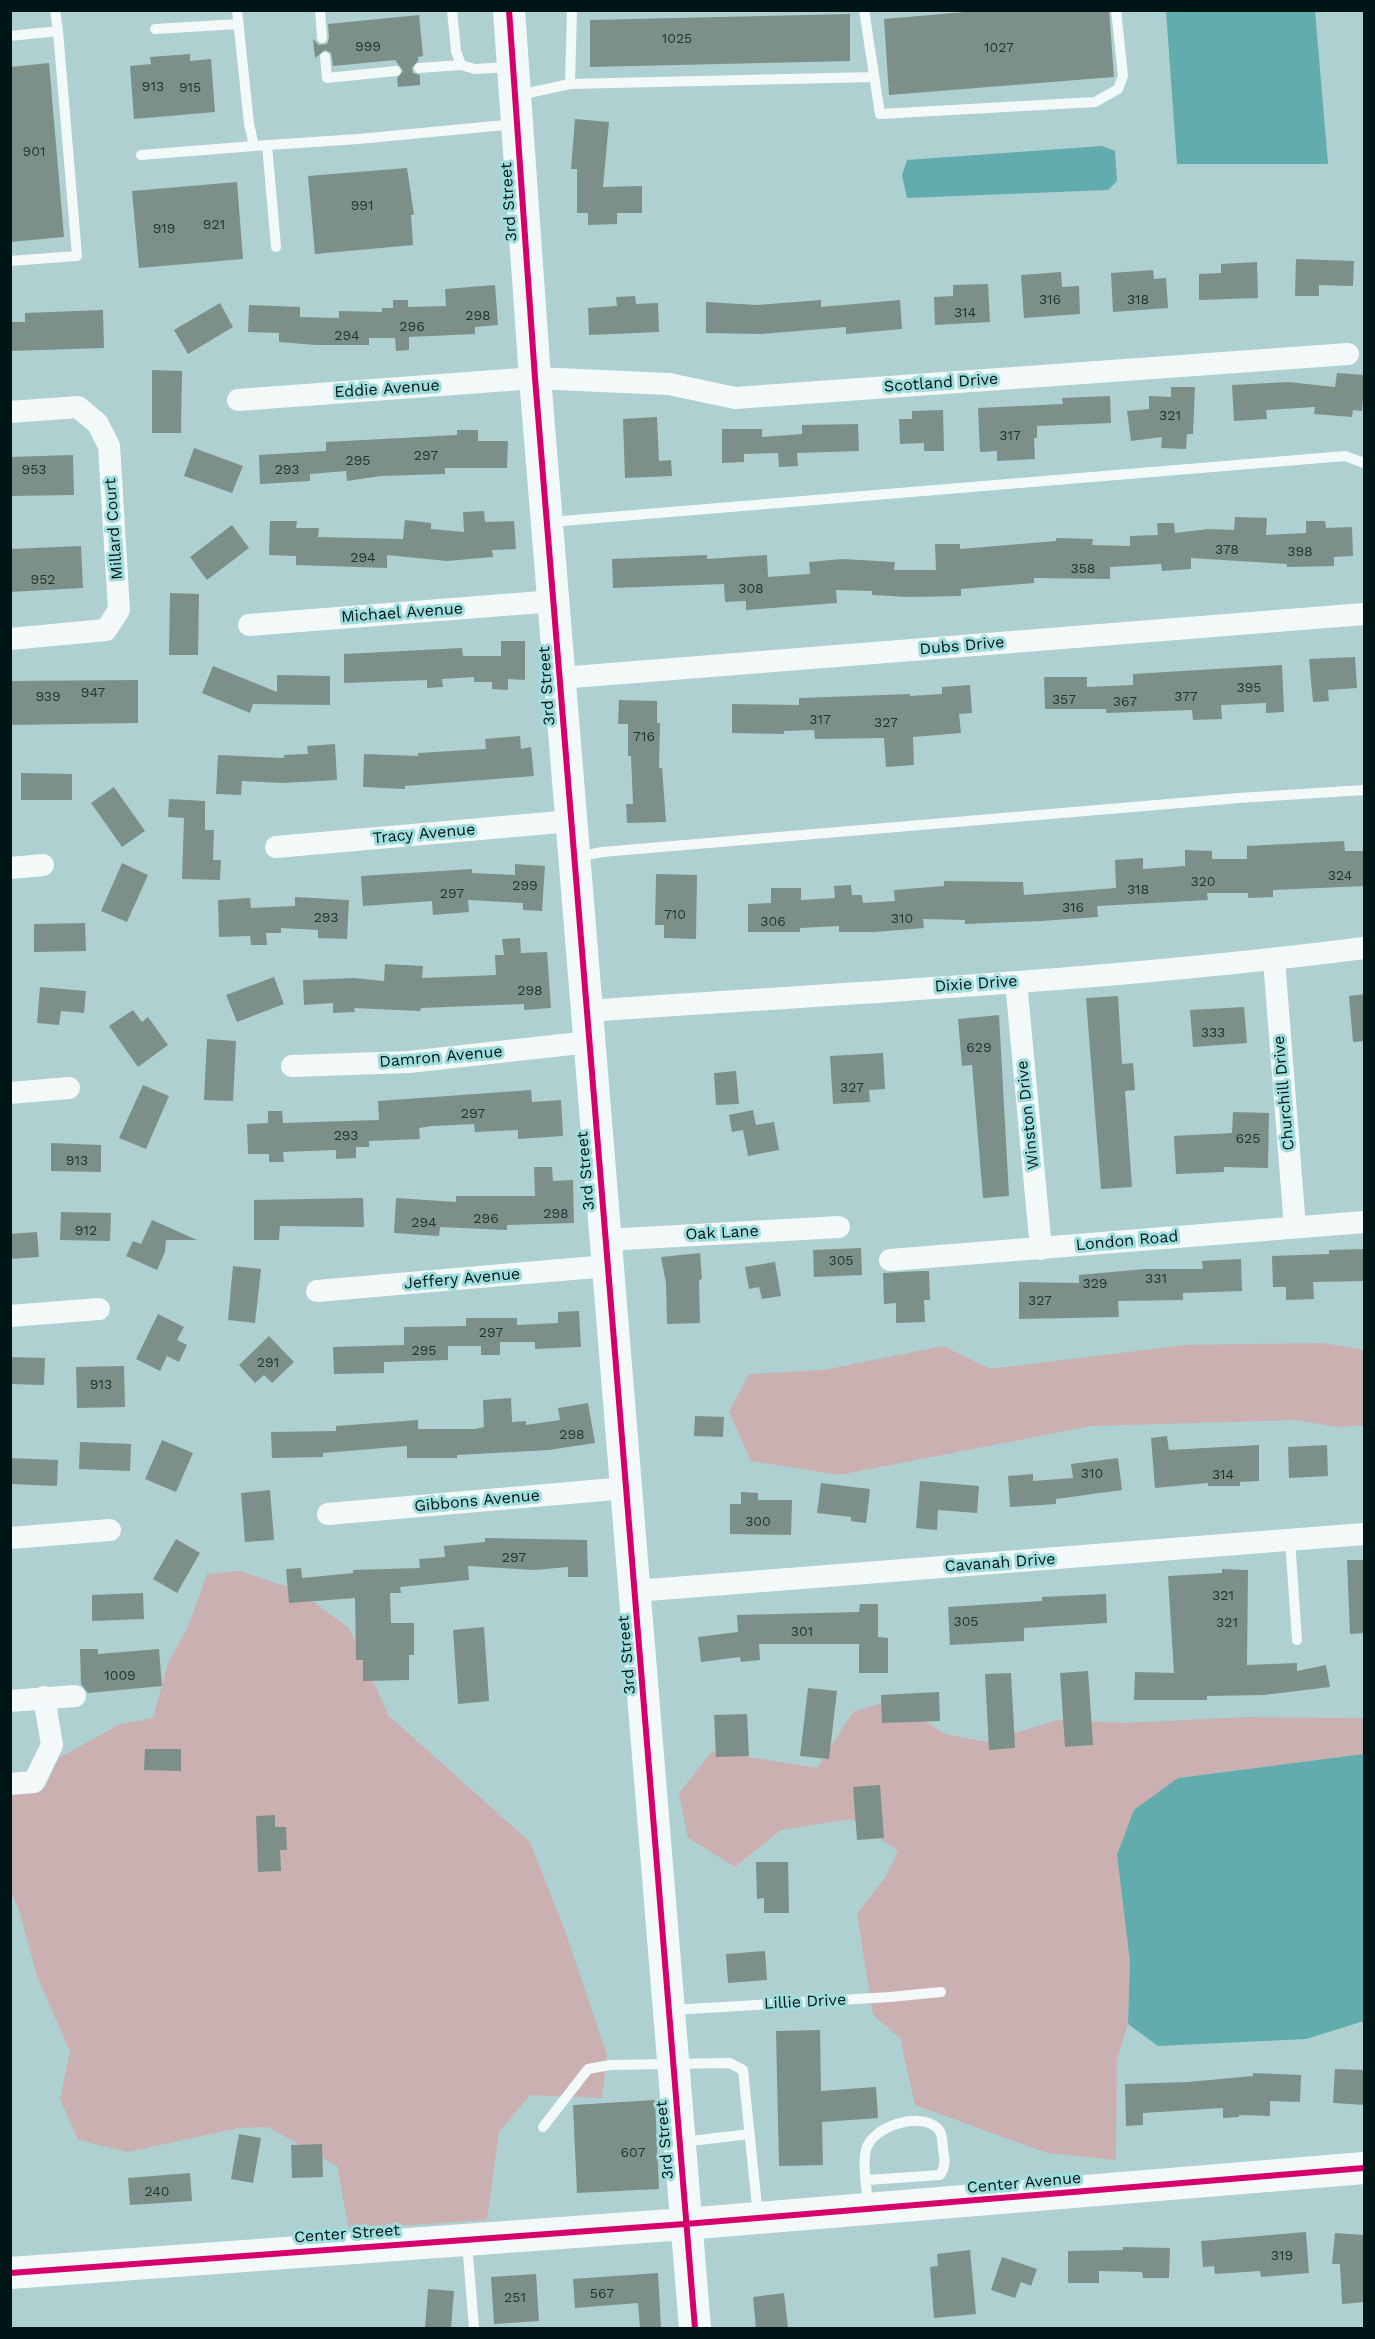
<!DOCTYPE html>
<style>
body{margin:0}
#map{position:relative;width:1375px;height:2339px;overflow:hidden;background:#aed0d0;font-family:"Work Sans",sans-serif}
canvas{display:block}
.frame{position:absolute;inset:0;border:12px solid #001516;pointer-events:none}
</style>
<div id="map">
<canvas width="1375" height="2339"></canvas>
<div class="frame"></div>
</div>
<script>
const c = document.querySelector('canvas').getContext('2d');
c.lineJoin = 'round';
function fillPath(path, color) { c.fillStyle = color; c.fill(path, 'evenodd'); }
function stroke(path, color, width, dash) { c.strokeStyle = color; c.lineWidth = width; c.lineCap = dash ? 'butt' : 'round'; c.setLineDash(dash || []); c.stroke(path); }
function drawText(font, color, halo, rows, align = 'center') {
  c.font = font + ' "Work Sans",sans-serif'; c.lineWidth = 6; c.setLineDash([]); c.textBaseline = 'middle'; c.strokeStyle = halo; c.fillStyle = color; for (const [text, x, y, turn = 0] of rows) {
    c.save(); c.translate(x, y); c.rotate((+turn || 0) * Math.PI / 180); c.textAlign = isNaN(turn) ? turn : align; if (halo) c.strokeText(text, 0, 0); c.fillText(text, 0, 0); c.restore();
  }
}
const green = new Path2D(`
 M1323,1343L1364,1350V1425L1337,1427L1296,1420L1091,1426L839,1475L751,1461L729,1412L749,1374L824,1370L943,1346L990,1369L1185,1345Z
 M239,1571L297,1590L349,1628L389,1716L530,1842L564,1928L607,2055L602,2098L530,2095L499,2132L487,2220L349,2229L337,2166L268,2127L238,2128L128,2152L78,2140L60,2099L70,2052L37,1976L19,1910L11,1892V1794L36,1793L45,1787L59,1758L120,1724L153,1718L168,1663L188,1627L207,1574Z
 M892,1700L945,1734L986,1742L1058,1720L1125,1723L1247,1717L1364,1718V1754L1178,1778L1117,1855L1130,1962L1128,2024L1117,2059L1116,2160L1047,2153L915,2105L900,2038L873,2015L857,1914L886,1876L898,1851L852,1819L781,1830L735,1867L688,1838L679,1793L712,1751L817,1768L853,1712Z`);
const water = new Path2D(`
 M1166,11H1315L1328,164H1177Z
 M1102,146L1115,151L1117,181L1108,190L907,198L902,175L907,160Z
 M1364,1754V2021L1306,2039L1158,2046L1128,2024L1130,1962L1117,1855L1134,1810L1178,1778Z`);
const building = new Path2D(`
 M988,10H1109L1114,77L889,95L884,19Z
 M850,14V61L590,67V20Z
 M419,15L423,56L418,57V61L412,68L413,73L420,75V85L398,87L397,78L403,71L395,60L333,66L331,53L325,50L315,58L313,39L319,45L327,44L329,38L328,24Z
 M190,54V61L211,59L215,112L134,119L130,66L151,64L150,57Z
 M49,63L64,237L10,242V67Z
 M575,119L609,122L603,187L642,186V213H617V224L588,225V213H577V169H571Z
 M407,168L414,215H411L413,245L315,254L308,176Z
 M237,182L243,259L139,268L132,191Z
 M1296,259L1354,261L1353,286L1319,285V296H1295Z
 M1257,262L1258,298L1199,300V274L1221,273V264Z
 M1153,270L1154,279L1166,278L1168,308L1113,312L1111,273Z
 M1061,272L1062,287L1079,286L1080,314L1024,318L1021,275Z
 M988,284L990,322L935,325L934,297L953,296V285Z
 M495,285L498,325L475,327V334L409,337V350L396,351L395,338H369V345H316L279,342V333L248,332L249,305L300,307V317L339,318V311L382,312V308H393V300H408V307L446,306L445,289Z
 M635,296L636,304L658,303L659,332L589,335L588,308L617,306L616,297Z
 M821,300V307L900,300L902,329L846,334V327L761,334L706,333V302L757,305Z
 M220,303L233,327L188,354L174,330Z
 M103,310L104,348L10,351V322H25V313Z
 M152,370L182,371L181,433H152Z
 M1337,373L1365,375L1362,411L1353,410L1352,417L1314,414L1315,407L1266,410L1267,419L1234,421L1232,385L1288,382L1335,387Z
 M1171,387H1195L1193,434H1187L1186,449L1161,448L1162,437L1131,441L1127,411L1149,409V396L1171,397Z
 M1110,396L1111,423L1037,426V438H1034L1035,459L997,461V451L980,452L978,408L1063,404L1062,398Z
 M943,410L944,451H924V443L900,444L899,419H912V411Z
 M657,417L659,461L671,460L672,476L625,478L623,419Z
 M858,424L859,451L797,453L798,466L779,467L778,453L744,454V462L722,463V429H762V437L802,434V425Z
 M457,430H478V441H508L507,468H445V474L381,476L347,481L346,471L310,474V481L260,484L259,455L326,451V442L457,435Z
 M194,448L243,466L232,493L184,476Z
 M73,455L74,495L10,496V457Z
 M484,511L485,522L514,521L516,549L492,550L493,557L447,561L387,555V568L296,565V556L269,555L270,521H297L296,528H319L318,537L403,539L405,520L431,523V529L464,532L463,512Z
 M1235,517L1267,518L1266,535L1306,533V521H1325L1326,528L1352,527L1353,556L1334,557V566L1287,567V564L1191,558V569L1162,571L1161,564L1110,567V579L1034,578V583L961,589V596L908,597L872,595V591L836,590L837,603L746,610V601L725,602L724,584L613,588L612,559L707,555V559L767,555L768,577L810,574L809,562L842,559L895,562L894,570H936L935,544H960V549L1056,541V538L1093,539L1092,545L1130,546V536L1158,535L1157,523H1174L1175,533L1208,529L1234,530Z
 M232,525L249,548L207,580L190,557Z
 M81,546L83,588L10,592V549Z
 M170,593L199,594L198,655H169Z
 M501,641H525V680L508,679V690L492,689V682H474V677L442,679L443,687L427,688V680L344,683V654L462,648L463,656H501Z
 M1355,657L1357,688L1328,690L1329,701L1313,702L1309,659Z
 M1282,665L1284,712L1266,713V703L1221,705L1222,719L1193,720L1192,710L1106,713V709H1045L1044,677H1087V687L1133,685V674Z
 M213,666L277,692V675L330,676V705L253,704L250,713L202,693Z
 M138,680V723L10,725V681Z
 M970,685L972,713L959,714L961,733L913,737L914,765L886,767L884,738L815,739L814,730L784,731V734L732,733V704L799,705V698L910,694V696L942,694V687Z
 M619,700L657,701V723H660L659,768H662L666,822L627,823L626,804H633L631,756H628V724H618Z
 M520,736L521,749L531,747L534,776L405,786V789L363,787L364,754L418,756V753L486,749L485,739Z
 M335,744L337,780L283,783L242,781L241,795L216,794L218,755L284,758V755L308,754L307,746Z
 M21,773L72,774V800H21Z
 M114,787L145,831L122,847L91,803Z
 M169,799L205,801V830H214L213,860H221L220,880L182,879L184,818L168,817Z
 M1344,841L1345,851H1365V886L1273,890V897L1248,898V893H1207L1208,900L1097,906L1098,917L1041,921L965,924V920L923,919L924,928L874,932H839V926L800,928V932H748V904L771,903V888H801V900L835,898L834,886L851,885L852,895H862L863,903L895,901L894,890L944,886V881L1023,882L1024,895L1116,888L1115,860L1143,858V869L1185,866V850L1212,851V859H1247V846Z
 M122,863L148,875L127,922L101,911Z
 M515,864L545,866L542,911L523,910V903L468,900L469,912L433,915L432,901L363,906L361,876L472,869V873L515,875Z
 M656,874L697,875L696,939L664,938V925H655Z
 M295,897L349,900L347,939L318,938V930L281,928V933H266L267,945H251L250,936L219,937L218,900L250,898L251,908L295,906Z
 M85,923L86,951L34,952V924Z
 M520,938L521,953L547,952L551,1008L524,1010V1004L421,1008L420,1011L354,1008L355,1012L333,1013V1003L304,1005L303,980L354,978L384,981L385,964L423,966L422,978L496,975L495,955H504L502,939Z
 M274,977L284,1004L237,1022L226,995Z
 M40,987L86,991L84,1013L61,1011L59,1025L37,1023Z
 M1365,994V1041L1353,1042L1349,996Z
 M1118,996L1122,1064L1133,1063L1135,1090L1125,1091L1132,1187L1101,1189L1086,998Z
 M1244,1007L1247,1043L1193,1047L1190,1010Z
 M133,1010L142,1022L148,1017L168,1045L138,1067L109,1026Z
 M999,1015L1009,1196L983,1198L972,1065L962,1066L958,1019Z
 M207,1039L236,1041L233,1101L204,1100Z
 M883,1053L885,1089L869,1090L870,1102L833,1104L830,1056Z
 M736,1071L739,1104L716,1105L714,1073Z
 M143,1085L169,1096L146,1149L119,1138Z
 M531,1090L532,1102L561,1100L563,1136L518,1139V1130L475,1132L474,1124L432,1126L419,1128L420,1139L369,1141V1147H356V1158L336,1159V1150L283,1152L284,1162H269V1154H248L247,1124L268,1123V1111H282L283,1123L379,1120L378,1101Z
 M753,1110L756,1125L774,1122L779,1150L748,1156L743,1130L732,1132L729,1115Z
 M1233,1112L1269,1113L1268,1168L1224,1167V1172L1176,1174L1174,1136L1232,1133Z
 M51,1143L101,1145V1172L51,1171Z
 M534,1167H552L553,1181L573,1180L574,1223L507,1225V1230L440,1227L439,1236L394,1233L396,1198L456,1202V1196H535Z
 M363,1198L364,1227L280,1226L279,1240H254V1200Z
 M61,1212L111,1213L110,1241L60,1240Z
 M152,1220L197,1240H166L165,1252L157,1270L126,1256L133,1241L141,1244Z
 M37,1232L39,1257L10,1259V1234Z
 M861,1248L862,1275L814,1277L813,1250Z
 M1365,1249V1281L1313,1282L1314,1299L1286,1300V1287H1273L1272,1256L1329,1254V1250Z
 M700,1253L702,1279L699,1280L700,1323L667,1324L666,1283L661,1257Z
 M1241,1259L1242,1291L1183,1293V1300L1118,1301L1119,1317L1019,1319V1282L1079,1283V1275L1145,1269H1203L1202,1261Z
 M775,1262L781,1296L762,1299L759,1287L749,1289L745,1267Z
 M233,1266L261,1269L255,1323L228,1320Z
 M920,1271H929L930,1300H924L925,1322L896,1323V1303L884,1304L883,1273Z
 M579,1311L581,1347L535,1349V1342H500V1355H481V1346H448V1360L384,1362V1373L334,1374L333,1347L404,1345V1327L466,1326V1318H517V1325L558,1323V1312Z
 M158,1314L184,1327L177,1340L187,1345L179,1362L167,1356L160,1371L136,1359Z
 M269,1336L294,1362L272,1383L264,1375L255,1383L239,1365Z
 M10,1357L45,1358L44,1385L10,1384Z
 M124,1366L125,1407L77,1408L76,1367Z
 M511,1398L512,1422L526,1421V1425L560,1420L558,1408L588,1403L595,1443L549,1450L457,1455V1458H407V1446L323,1453V1457L272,1458L271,1432L336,1431V1426L418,1420V1429H475L484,1427L483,1400Z
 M695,1416L724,1417L723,1437L694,1436Z
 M1167,1436L1169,1450L1259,1445V1481L1240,1482V1486H1208V1483L1155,1488L1151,1438Z
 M162,1440L193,1453L176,1492L145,1479Z
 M80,1442L131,1444L130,1471L79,1469Z
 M1327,1445L1328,1476L1289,1478L1288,1447Z
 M10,1458L58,1460L57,1486L10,1484Z
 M1118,1458L1122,1490L1056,1499V1504L1010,1507L1008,1476L1033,1474V1481L1073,1478L1071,1464Z
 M920,1481L979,1486L977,1513L938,1510L937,1530L916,1528Z
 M821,1483L870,1489L866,1523L851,1521V1517L817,1513Z
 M270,1490L274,1540L245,1542L241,1493Z
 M741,1492L758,1493V1500H792L791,1535L730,1534V1504H741Z
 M485,1538L587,1540L588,1577H568V1567L534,1570L468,1566L469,1580L400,1587L401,1593H390L391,1623H414V1655H409V1680L363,1681V1660H356L355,1598L289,1603L286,1569L301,1568L302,1578L353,1573V1570L420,1568L419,1559L445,1557L444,1546L485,1542Z
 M176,1539L200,1553L177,1593L153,1579Z
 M1347,1560H1365V1633L1350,1634Z
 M1222,1569L1248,1570L1247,1665L1297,1663V1671L1326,1665L1330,1687L1264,1695L1207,1696V1700H1134L1135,1672L1174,1673L1168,1576L1222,1573Z
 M143,1593L144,1619L92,1621V1595Z
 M1106,1594L1107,1623L1024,1628V1641L950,1645L948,1607L1042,1601V1597Z
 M860,1604H878V1637L888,1638V1673H859V1644H759L760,1660L741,1662L740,1657L701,1662L698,1637L738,1632L737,1615L859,1612Z
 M484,1627L489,1701L458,1704L453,1630Z
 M80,1649H98V1654L159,1649L162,1686L88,1693L81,1684Z
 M1088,1671L1093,1745L1065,1747L1060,1673Z
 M1011,1673L1015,1748L989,1750L985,1674Z
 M808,1688L837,1691L829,1759L800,1756Z
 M939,1692L940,1721L882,1723L881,1695Z
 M747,1714L749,1756L716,1757L714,1715Z
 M145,1749H181V1771L144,1770Z
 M880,1785L884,1838L857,1840L853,1787Z
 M275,1815V1827H286L287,1850H280L281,1871L258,1872L256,1816Z
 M756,1862H788L789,1913H764V1898L757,1899Z
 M765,1951L767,1980L728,1983L726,1954Z
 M820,2030L821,2091L876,2087L878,2118L822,2122L823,2165L779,2166L776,2031Z
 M1335,2069L1365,2070V2105L1333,2103Z
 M1253,2073L1301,2075L1300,2102L1270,2101V2116L1239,2115V2117L1223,2118V2108L1143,2113V2125L1126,2126L1125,2084L1188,2082L1253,2076Z
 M655,2100L659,2189L577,2193L573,2105Z
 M239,2134L261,2138L253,2183L231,2179Z
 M322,2144L323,2177L292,2178L291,2145Z
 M190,2173L192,2201L130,2205L128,2178Z
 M1306,2232L1309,2273L1261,2277L1260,2271L1215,2274L1214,2266L1203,2267L1201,2241Z
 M1335,2233L1365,2235V2302L1342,2304L1340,2264H1332Z
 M1123,2247L1170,2248L1169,2278H1143L1142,2272L1099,2271V2283H1068V2251L1123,2250Z
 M970,2250L976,2314L934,2318L930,2267L938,2266L937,2254Z
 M1002,2257L1037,2269L1031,2286L1021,2282L1015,2298L991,2290Z
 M658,2273L661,2328H640L638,2303L575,2308L573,2279Z
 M536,2274L539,2321L494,2324L491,2277Z
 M428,2289L454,2291L451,2328H425Z
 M784,2293L788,2328H756L753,2297Z`);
const lane = new Path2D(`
 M237,10L249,124L254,146L358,139L516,124
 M320,10L322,38
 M452,10L456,51L461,65L475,69L509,67
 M864,10L880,114L1095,102L1118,89L1123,76L1116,10
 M155,29L239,24
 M10,36L58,31L55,10
 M325,57L327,78L396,71
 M419,68L461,65
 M570,84L874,77
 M519,95L570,84L572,10
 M267,145L276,247
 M141,155L254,146
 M10,261L77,256L58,31
 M550,522L1345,456L1364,463
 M577,857L602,852L1239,798L1364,790
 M1290,1540L1297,1640
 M672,2010L890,1997L941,1992
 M543,2127L588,2069L610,2065L730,2063L743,2070L758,2216
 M682,2142L750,2134
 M867,2180L940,2175C946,2166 945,2159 943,2149C942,2141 943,2132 936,2127C919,2112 872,2126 866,2150C862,2166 867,2188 868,2205
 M467,2242L474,2328`);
const street = new Path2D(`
 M238,400L535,378L669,384L735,398L1348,354
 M10,412L78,407L98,424L109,446L119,610L106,630L10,639
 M249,625L554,601
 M560,678L1364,614
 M276,847L571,821
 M10,868L43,865
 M1274,960L1295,1227
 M1016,982L1041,1249
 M587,1011C846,993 1107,981 1364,948
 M292,1066L409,1062L589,1042
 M10,1093L69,1088
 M605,1240L839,1227
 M890,1260L1364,1222
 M317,1291L607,1266
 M10,1316L99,1309
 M328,1514L626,1488
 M10,1538L110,1530
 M635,1591L1364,1534
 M10,1701L75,1696
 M10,1784L34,1782L52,1745L44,1697`);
const secondary = new Path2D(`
 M509,10L535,378L695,2328
 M10,2273L685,2224L1364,2168`);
const cycleway = new Path2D(`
 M509,10L535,378L695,2328
 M10,2273L685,2224L1364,2168`);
const numberNames = [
 ["1025",677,39],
 ["999",368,47],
 ["1027",999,48],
 ["913",153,87],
 ["915",190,88],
 ["901",34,152],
 ["991",362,206],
 ["921",214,225],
 ["919",164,229],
 ["316",1050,300],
 ["318",1138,300],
 ["314",965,313],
 ["298",478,316],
 ["296",412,327],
 ["294",347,336],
 ["321",1170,416],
 ["317",1010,436],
 ["297",426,456],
 ["295",358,461],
 ["953",34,470],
 ["293",287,470],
 ["378",1227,550],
 ["398",1300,552],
 ["294",363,558],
 ["358",1083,569],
 ["952",43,580],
 ["308",751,589],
 ["395",1249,688],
 ["947",93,693],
 ["939",48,697],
 ["377",1186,697],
 ["357",1064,700],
 ["367",1125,702],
 ["317",820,720],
 ["327",886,723],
 ["716",644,737],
 ["324",1340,876],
 ["320",1203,882],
 ["299",525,886],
 ["318",1138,890],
 ["297",452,894],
 ["316",1073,908],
 ["710",675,915],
 ["293",326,918],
 ["310",902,919],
 ["306",773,922],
 ["298",530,991],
 ["333",1213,1033],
 ["629",979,1048],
 ["327",852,1088],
 ["297",473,1114],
 ["293",346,1136],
 ["625",1248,1139],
 ["913",77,1161],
 ["298",556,1214],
 ["296",486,1219],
 ["294",424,1223],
 ["912",86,1231],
 ["305",841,1261],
 ["331",1156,1279],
 ["329",1095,1284],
 ["327",1040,1301],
 ["297",491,1333],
 ["295",424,1351],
 ["291",268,1363],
 ["913",101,1385],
 ["298",572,1435],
 ["310",1092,1474],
 ["314",1223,1475],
 ["300",758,1522],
 ["297",514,1558],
 ["321",1223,1596],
 ["305",966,1622],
 ["321",1227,1623],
 ["301",802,1632],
 ["1009",120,1676],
 ["607",633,2153],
 ["240",157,2192],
 ["319",1282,2256],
 ["567",602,2294],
 ["251",515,2298]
];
const streetNames = [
 ["3rd Street",509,202,-94],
 ["Scotland Drive",941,383,-4],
 ["Eddie Avenue",387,389,-4],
 ["Millard Court",114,529,-94],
 ["Michael Avenue",402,613,-4],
 ["Dubs Drive",962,646,-5],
 ["3rd Street",547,686,-94],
 ["Tracy Avenue",424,834,-5],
 ["Dixie Drive",976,984,-4],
 ["Damron Avenue",441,1057,-5],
 ["Churchill Drive",1284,1093,-95],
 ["Winston Drive",1028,1115,-96],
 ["3rd Street",586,1171,-95],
 ["Oak Lane",722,1233,-3],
 ["London Road",1127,1241,-5],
 ["Jeffery Avenue",462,1279,-5],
 ["Gibbons Avenue",477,1501,-5],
 ["Cavanah Drive",1000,1563,-4],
 ["3rd Street",627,1655,-95],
 ["Lillie Drive",805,2002,-3],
 ["3rd Street",665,2140,-95],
 ["Center Avenue",1024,2183,-5],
 ["Center Street",347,2234,-4]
];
fillPath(green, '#cbb0b2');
fillPath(water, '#62acad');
fillPath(building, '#7c9089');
stroke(lane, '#f3f8f8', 10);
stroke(street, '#f3f8f8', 22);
stroke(secondary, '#f3f8f8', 32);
stroke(cycleway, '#d6006c', 6);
drawText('14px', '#1f3433', null, numberNames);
drawText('16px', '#001516', '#a1dddd', streetNames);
</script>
